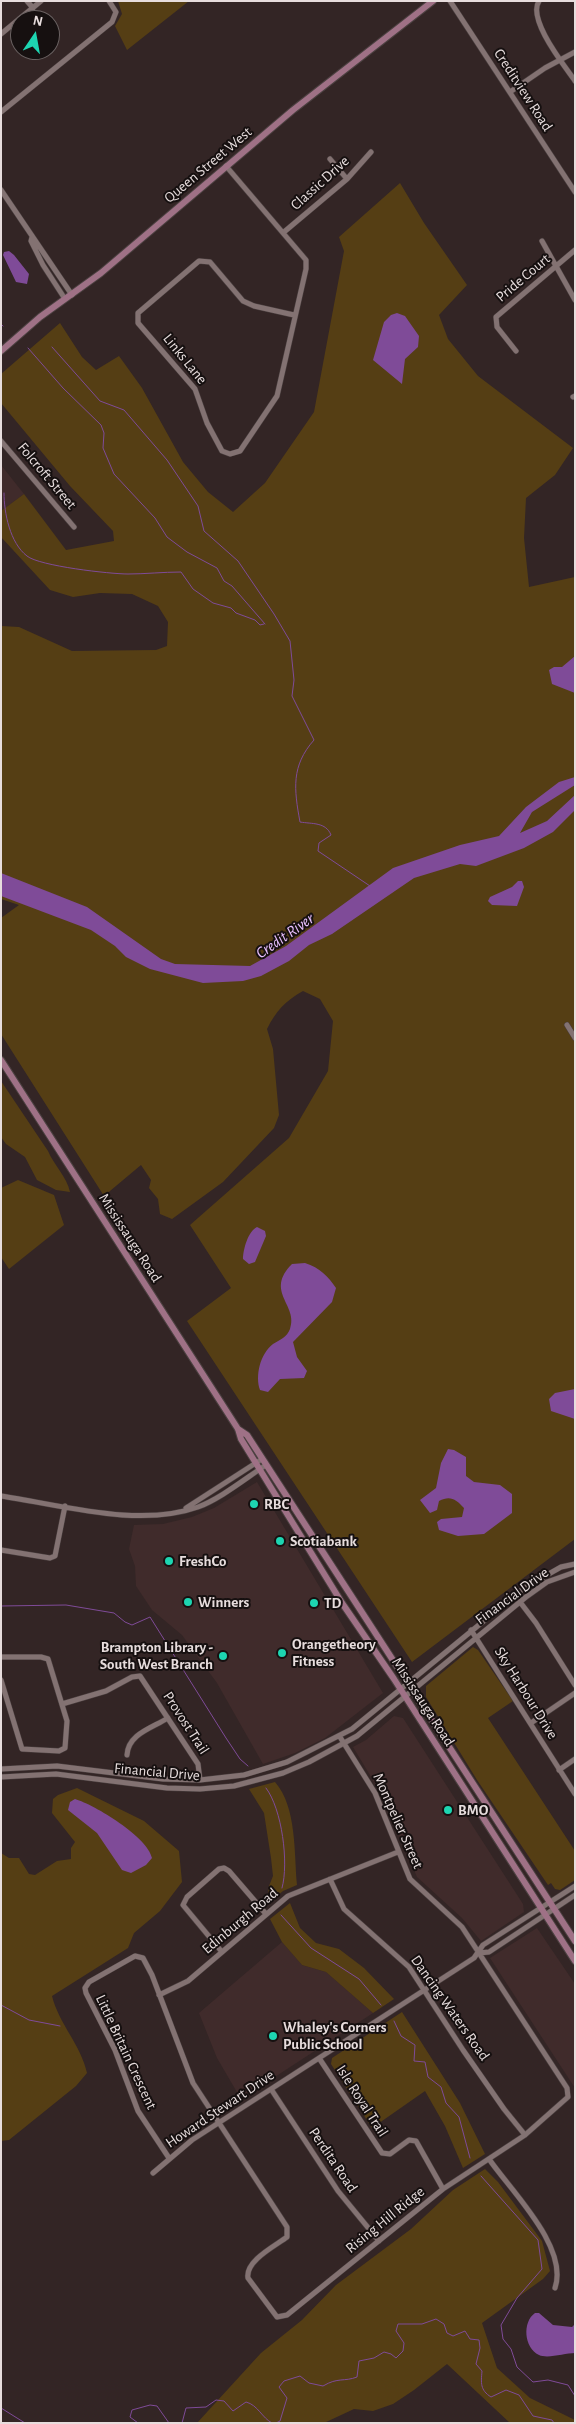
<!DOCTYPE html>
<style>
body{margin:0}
#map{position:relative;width:576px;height:2424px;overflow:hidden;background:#332525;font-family:"Alegreya Sans",sans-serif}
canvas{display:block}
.frame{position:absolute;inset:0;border:2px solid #e7dddd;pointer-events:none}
.north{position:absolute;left:10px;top:10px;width:50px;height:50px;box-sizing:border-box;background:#161010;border:1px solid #6a6262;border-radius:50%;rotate:12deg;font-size:14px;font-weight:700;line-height:20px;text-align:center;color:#e7dddd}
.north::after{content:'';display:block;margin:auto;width:18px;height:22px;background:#1dd5b1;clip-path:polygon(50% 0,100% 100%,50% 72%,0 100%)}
</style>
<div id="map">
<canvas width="576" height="2424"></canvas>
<div class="frame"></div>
<div class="north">N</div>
</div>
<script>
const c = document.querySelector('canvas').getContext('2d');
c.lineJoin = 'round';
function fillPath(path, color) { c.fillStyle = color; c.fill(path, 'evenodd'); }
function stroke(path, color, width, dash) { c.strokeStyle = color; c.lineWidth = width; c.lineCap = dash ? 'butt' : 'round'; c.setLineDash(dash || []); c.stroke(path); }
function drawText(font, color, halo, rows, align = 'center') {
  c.font = font + ' "Alegreya Sans",sans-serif'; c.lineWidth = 4; c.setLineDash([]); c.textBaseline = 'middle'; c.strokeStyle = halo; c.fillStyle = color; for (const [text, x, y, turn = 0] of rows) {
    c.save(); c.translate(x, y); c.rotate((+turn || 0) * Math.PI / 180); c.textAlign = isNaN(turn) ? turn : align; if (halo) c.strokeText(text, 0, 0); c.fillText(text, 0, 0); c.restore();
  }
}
const built = new Path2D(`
 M1,465L24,494L1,511Z
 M257,1482L383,1693L325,1738L295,1753L263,1764L217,1683L182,1635L152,1610L136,1586L135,1566L129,1549L134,1525L163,1524L192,1517L214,1508Z
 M394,1716L403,1718L523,1904L524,1912L481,1941L462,1918L417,1877L382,1795L353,1747L366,1740Z
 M537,1928L575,1984V2088L490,1958Z
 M282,1942L302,1965L326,1972L373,2013L241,2099L217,2058L199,2013Z`);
const green = new Path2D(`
 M118,1H189L127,50L115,26L122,14Z
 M400,183L424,223L467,285L439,315L448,339L478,376L573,448L555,475L526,498L524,538L529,587L575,577V1539L412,1662L187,1321L231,1288L190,1225L289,1138L328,1071L333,1021L320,999L303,991C285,1001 276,1011 267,1029L273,1049L279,1115L274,1128L223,1182L172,1219L160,1214L158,1199L149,1188L151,1180L141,1165L104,1196L1,1034V918L19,905L1,899V626L19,627L72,651L156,650L167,646L168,622L158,606L132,594L100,593L73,597L50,590L1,537V511L24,494L66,550L114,541L113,531L70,486L1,403V374L60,323L82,357L96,370L119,356L142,388L183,462L208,492L233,512L265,483L314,412L344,251L339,237Z
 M1,1081L48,1151C54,1165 67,1177 70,1192L56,1190L37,1180L25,1157L6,1144L1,1137Z
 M18,1180L54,1195L64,1225L9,1269L1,1257V1188Z
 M473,1647L478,1650L513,1701L488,1718L575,1851V1880L560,1890L555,1889L551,1883L548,1885L477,1780L426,1697V1686Z
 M275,1782C297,1807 294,1853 297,1885L283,1891L267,1904L269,1886L273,1876L271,1858L264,1813L249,1789Z
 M77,1788L144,1821L179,1851L182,1882L160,1911L134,1933L128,1948L52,1996C59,2024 81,2045 87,2073L76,2086L9,2140L1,2141V1853L9,1858H19L29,1874L35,1875L57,1861L71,1859V1848L75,1842L52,1813L53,1799L58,1795Z
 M290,1903L300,1928L316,1943L339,1949L364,1968L394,1999L373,2013L326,1972L302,1965L282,1942L270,1919Z
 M402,2012L460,2103L485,2154L463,2168L445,2126L425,2091L372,2128L331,2064L332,2058Z
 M485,2169L498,2182L542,2241L550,2271L543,2279L482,2323L497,2368L530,2398L575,2420V2423H510L447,2364L414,2390L393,2404L373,2411L354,2409L324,2423H197L261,2353L302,2320L336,2285L411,2229L453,2190Z`);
const water = new Path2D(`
 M9,251L14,255L29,274L27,284L16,282L3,255L4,252Z
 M397,313L405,316L419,336L418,347L405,359L402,384L373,360L384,322L391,315Z
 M575,656V693L552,684L549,670L554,667H562Z
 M575,777V785L532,812L520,833L547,821L575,795V810L553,832L524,848L476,866L460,864L414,878L332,934L309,945L289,961L261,976L243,981L203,983L150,969L126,957L115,946L91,930L1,896V873L87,907L161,959L175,964L250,966L286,946L393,868L460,845L499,836L526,807L559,782Z
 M518,881H522L524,887L517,906L492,905L488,901L490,897L512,887Z
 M257,1227L265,1231L266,1236L255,1262L249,1264L243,1259C243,1250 248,1231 257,1227Z
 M305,1263C320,1268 328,1276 336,1288L332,1302L293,1342L297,1357L307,1371L304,1378L280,1379L268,1392L260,1390C255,1376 260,1354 273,1344C280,1340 287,1337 290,1329C299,1305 264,1292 292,1264Z
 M575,1389V1419L551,1411L549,1399L555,1393Z
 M448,1449L454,1450L466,1457V1476L474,1482L500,1485L512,1494V1513L484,1534L458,1536L439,1530L437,1522L441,1519L462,1517L464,1508C456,1499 450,1495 439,1501L437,1510L430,1513L420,1500L436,1488L441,1463Z
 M75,1799C95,1805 148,1837 152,1858L146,1865L131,1873L122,1870L97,1833L68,1810L70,1802Z
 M535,2313H539L553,2325L572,2327L575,2324V2353C565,2353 548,2359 539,2355C524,2348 522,2322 535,2313Z`);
const stream = new Path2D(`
 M1,324L3,326
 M52,347L100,401L124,410L167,460L198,506L204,531L238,561L274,614L290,641L294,680L292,696L314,740C291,766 294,789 300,822C312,824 326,822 331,835L319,843L318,851L370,886
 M28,348L63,388L101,425L104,433L103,448L114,474L155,518L167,537L187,552L217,568L224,581L232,586L265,624
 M4,493C4,513 10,543 27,556C39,566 110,574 128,574C145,574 163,572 181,572L193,589L213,603L231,608L236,613L255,620L260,625L264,624
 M1,1606L66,1605L114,1613L125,1622L132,1625L150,1617L226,1738L240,1759L248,1766
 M266,1788C282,1809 289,1863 282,1888
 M281,1915L311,1948L359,1979L381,2005
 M1,2005L29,2020L60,2026
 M394,2021L401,2036L415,2045L414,2061L425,2062L428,2077L441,2087L446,2103L459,2117L470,2158
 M481,2176L538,2240L542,2269L517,2298L501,2325L503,2339L511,2349L517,2367L533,2382L548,2380L568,2385L575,2396
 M1,2408L25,2423
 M138,2423L130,2417L132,2410L150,2405L157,2406L169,2423
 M182,2423L186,2408L206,2407L216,2400L224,2401L233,2411L246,2402C258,2405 262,2418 272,2423
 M276,2423L280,2421L287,2398L279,2387L284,2381L300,2376L309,2383L323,2386C338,2377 344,2382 357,2377L359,2361L374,2358L384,2352L391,2354L396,2358L403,2351L404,2343L396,2331L398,2324H422L436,2319L444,2324L447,2333L453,2336L465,2331L470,2339L479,2340L480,2348L476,2364L482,2371C481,2383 480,2390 491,2397L506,2390L519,2395L533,2416L552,2420L554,2423`);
const minor = new Path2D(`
 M27,1L33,8
 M450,1L575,192
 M539,1C527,19 564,65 575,81
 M1,34L41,1
 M510,92L545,68L575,52
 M1,112L112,22L116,12L109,1
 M330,159L347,179
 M226,166L306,260V269L277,396L240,451L230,454L222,451L207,423L195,389L138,323V313L199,261L210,262L243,301L254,306L294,315
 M1,190L72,295
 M284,232L347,179L371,152
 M32,237L31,241L43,265L65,299
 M542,241L575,300
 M516,351L497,327L496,317L575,250
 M573,397L575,396
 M1,441L74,527
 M567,1025L575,1038
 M1,1496C62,1505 139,1528 198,1507C220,1499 246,1478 266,1465
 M186,1508L262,1459
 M1,1550L50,1558L55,1556L65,1506
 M520,1602L536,1623L575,1685
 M471,1630L575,1794
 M1,1657H41L48,1659L67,1721L65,1748L59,1751L22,1749L1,1680
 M62,1704L106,1691L132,1677L140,1676L198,1764L200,1780
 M531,1723L575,1693
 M127,1755C128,1734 152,1728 168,1718
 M1,1769L57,1766L163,1779L200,1780L244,1775L287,1762L352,1729L524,1588L561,1567L575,1564
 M559,1770L575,1759
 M1,1777L56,1774L167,1788L200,1789L234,1786L283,1773L309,1762L357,1736L526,1597L547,1582L575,1572
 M330,1879L344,1909L409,1967L463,2050L504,2109L525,2135
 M222,1952L183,1905L187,1897L219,1869L224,1868L229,1871L266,1914
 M479,1953L489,1952L575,1895
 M159,1995L188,1981L288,1896L398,1852
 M319,2058L382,2153L390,2154L409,2140L416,2141L443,2189
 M271,2089L338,2191L379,2241
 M169,2158L138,2111L115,2050L86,1993L85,1988L89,1982L135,1956L143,1958L152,1975L193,2083L287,2227V2237C275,2246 245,2261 248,2278L277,2317L287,2315L443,2189L525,2135L568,2097L567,2088L462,1927L410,1879L375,1793L340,1737
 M489,2159C511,2191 569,2247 555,2288
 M153,2173L192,2140L474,1958L483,1945L575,1886`);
const major = new Path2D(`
 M1,351L40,317L101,273L293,110L433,1
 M1,1060L238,1429L241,1439L342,1603L394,1679L575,1961
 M238,1429L247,1435L575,1941`);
const markers = [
 [254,1504,5,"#1dd5b1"],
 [280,1541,5,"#1dd5b1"],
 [169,1561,5,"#1dd5b1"],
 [188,1602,5,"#1dd5b1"],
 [314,1603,5,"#1dd5b1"],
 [282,1653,5,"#1dd5b1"],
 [223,1656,5,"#1dd5b1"],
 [448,1810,5,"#1dd5b1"],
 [273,2036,5,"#1dd5b1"]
];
const streetNames = [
 ["Creditview Road",523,90,57],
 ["Queen Street West",208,165,-40],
 ["Classic Drive",320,183,-42],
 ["Pride Court",523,278,-40],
 ["Links Lane",185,359,51],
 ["Folcroft Street",47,476,50],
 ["Mississauga Road",130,1238,57],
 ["Financial Drive",512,1596,-36],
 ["Sky Harbour Drive",526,1693,58],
 ["Mississauga Road",423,1702,57],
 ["Provost Trail",186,1723,57],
 ["Financial Drive",157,1772,5],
 ["Montpelier Street",398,1821,66],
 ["Edinburgh Road",240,1921,-40],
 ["Dancing Waters Road",450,2008,55],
 ["Little Britain Crescent",126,2052,65],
 ["Isle Royal Trail",362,2101,57],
 ["Howard Stewart Drive",220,2109,-34],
 ["Perdita Road",333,2160,56],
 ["Rising Hill Ridge",385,2220,-39]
];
const poiNames = [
 ["RBC",264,1504],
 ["Scotiabank",290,1541],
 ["FreshCo",179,1561],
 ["Winners",198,1602],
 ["TD",324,1603],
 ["Orangetheory",292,1644],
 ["Fitness",292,1661],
 ["Brampton Library -",213,1647,"right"],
 ["South West Branch",213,1664,"right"],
 ["BMO",458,1810],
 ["Whaley's Corners",283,2027],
 ["Public School",283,2044]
];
const waterNames = [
 ["Credit River",285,936,-35]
];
fillPath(built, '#402b2b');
fillPath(green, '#553e14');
fillPath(water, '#7f4b98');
stroke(stream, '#7f4b98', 1);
stroke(minor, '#4b4040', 6);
stroke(major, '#4b4040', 8);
stroke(minor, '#837272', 5);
stroke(major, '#9f7186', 6);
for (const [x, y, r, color] of markers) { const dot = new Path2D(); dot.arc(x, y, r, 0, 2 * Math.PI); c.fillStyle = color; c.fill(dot); stroke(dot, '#161010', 2); }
drawText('15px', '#e7dddd', '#161010', streetNames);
drawText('bold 15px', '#e7dddd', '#161010', poiNames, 'left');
drawText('italic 16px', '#e9c0ff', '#161010', waterNames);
</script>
